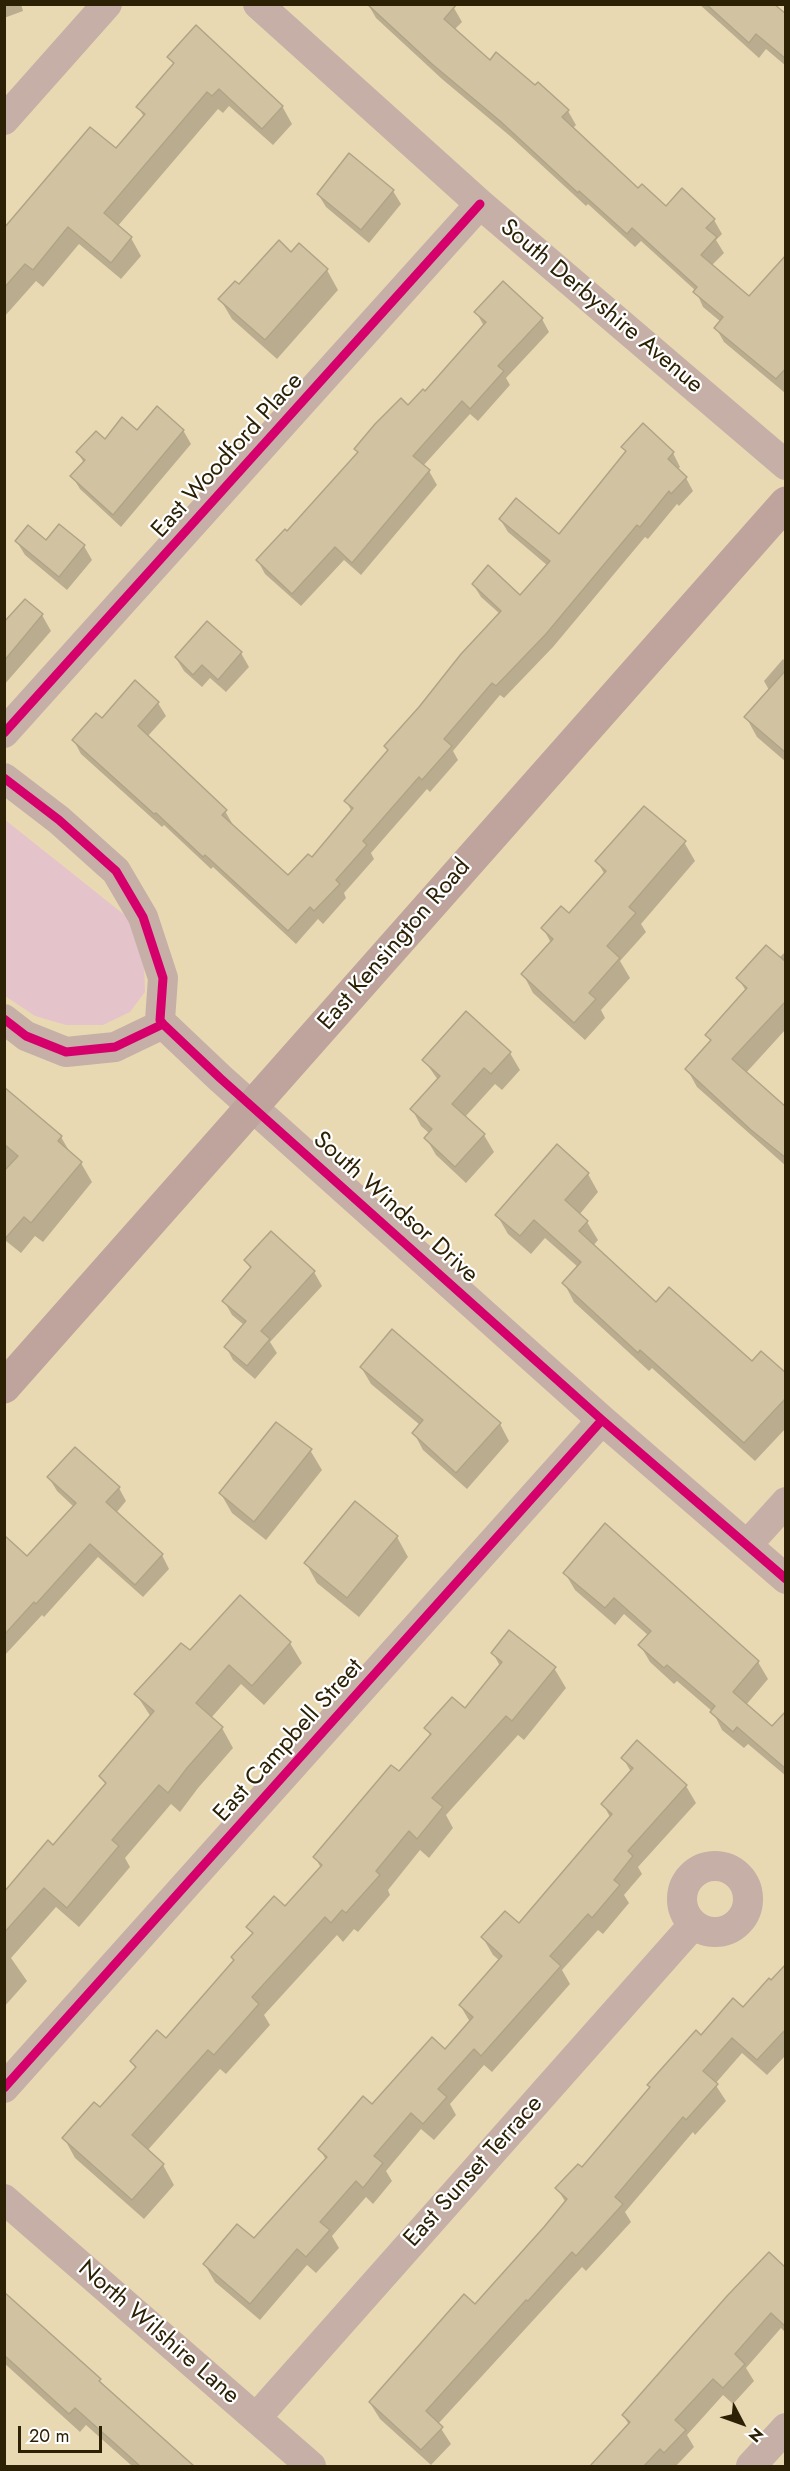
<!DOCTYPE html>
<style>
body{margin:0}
#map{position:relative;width:790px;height:2471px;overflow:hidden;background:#e9d9b3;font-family:Jost,sans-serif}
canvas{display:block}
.frame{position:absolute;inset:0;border:6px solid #2c2105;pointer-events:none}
.north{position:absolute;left:712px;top:2393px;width:60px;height:60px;-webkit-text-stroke:4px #fff;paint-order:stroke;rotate:131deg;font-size:16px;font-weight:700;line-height:24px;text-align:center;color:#2c2105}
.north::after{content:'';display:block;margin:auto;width:21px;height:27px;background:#2c2105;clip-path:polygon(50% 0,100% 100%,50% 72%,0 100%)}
.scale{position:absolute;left:18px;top:2426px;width:84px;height:27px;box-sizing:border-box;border:3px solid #2c2105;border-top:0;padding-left:8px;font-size:18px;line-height:21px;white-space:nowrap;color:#2c2105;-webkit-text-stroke:4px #fff;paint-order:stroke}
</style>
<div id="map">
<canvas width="790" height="2471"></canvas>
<div class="frame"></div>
<div class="north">N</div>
<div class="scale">20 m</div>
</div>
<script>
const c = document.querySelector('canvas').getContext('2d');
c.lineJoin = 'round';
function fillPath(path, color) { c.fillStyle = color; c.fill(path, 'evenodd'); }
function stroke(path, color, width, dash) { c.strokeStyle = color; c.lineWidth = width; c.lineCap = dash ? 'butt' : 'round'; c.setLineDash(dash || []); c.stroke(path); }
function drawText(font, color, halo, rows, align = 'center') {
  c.font = font + ' Jost,sans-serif'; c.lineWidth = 4.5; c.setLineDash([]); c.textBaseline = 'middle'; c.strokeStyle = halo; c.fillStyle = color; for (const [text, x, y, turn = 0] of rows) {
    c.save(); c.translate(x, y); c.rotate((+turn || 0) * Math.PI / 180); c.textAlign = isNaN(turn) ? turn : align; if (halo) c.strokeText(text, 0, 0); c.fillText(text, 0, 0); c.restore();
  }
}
const green = new Path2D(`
 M4,819L136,924L144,960L145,992L130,1012L103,1025H66L35,1016L5,996Z`);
const shadow = new Path2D(`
 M4,4H21L23,11L4,18Z
 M368,4L454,8L462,22L454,30L490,62L535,87L568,111L576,125L572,129L638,190L666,208L714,220L722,234L716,240L724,253L711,266L786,352L785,393L724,342L716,328L721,322L703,307L696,291L641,241L635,247L588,204L586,206L510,136L442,79L376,18Z
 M699,4H771L786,17V66L766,49L759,58Z
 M169,57L282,106L292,124L273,145L229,106L223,113L218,109L117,227L131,238L141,256L121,279L79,244L43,287L36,281L4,317V231L116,150L144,117L138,107L174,65Z
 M393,191L401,204L369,243L326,207L318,194Z
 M327,270L338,290L277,359L232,319L220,299L239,286Z
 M476,312L542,319L549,332L506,378L510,385L478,421L470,414L423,466L429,471L437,485L361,575L344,560L301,606L265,574L258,561L288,533L358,454L356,449L425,393L484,326Z
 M183,430L191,444L121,527L80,489L72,476L84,463L78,453L105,441L137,432Z
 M623,447L673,453L680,467L677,470L686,478L693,491L679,506L677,504L648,539L645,537L553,647L504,698L500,695L453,751L458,760L430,792L427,789L371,853L374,859L344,893L346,898L323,924L318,919L296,944L213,867L211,869L164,825L162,827L81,754L74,741L102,720L158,703L166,716L147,737L225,811L233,825L232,826L289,877L312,860L352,812L346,801L500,614L481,597L473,584L520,597L548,566L508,532L500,519L559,536L626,453Z
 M17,542H46L84,546L92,560L67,590L25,555Z
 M25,601L42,615L51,631L4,685V625Z
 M241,653L249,667L226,692L210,678L202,687L184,671L176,658Z
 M783,659L786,662V762L757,737L746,717L769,690L764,681Z
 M684,842L695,861L641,924L646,932L620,961L630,978L601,1010L605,1018L585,1040L533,993L523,974L551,943L543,928L569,915L605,875L597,861Z
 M786,951V1029L745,1074L786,1109V1166L697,1087L687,1069L711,1042L707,1035L746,991L738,978L779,958Z
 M510,1053L520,1070L502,1090L495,1084L465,1117L484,1135L494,1152L466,1183L436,1155L426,1138L430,1134L421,1126L412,1109L438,1080L424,1060Z
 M13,1097L61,1137L71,1154L81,1163L92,1182L43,1242L35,1236L21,1253L6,1241L4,1243V1107Z
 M588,1174L598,1192L579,1215L587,1222L598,1240L593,1246L656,1304L752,1363L786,1375V1428L755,1461L652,1368L649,1371L574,1302L564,1283L578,1267L545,1238L531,1254L508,1234L497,1215Z
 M246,1261L314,1272L322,1286L270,1342L277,1353L255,1379L233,1360L226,1347L244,1325L232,1315L224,1301L251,1269Z
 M361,1367L500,1424L509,1441L467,1489L423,1450L414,1433L420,1425L371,1384Z
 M310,1450L322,1470L266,1540L232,1513L221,1494Z
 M49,1478L119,1488L126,1501L116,1513L162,1555L169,1569L143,1597L98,1557L44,1617L42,1615L4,1656V1590L27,1558L74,1507L57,1491Z
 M397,1537L408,1557L359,1617L317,1583L306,1563Z
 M565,1573L758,1662L768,1679L746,1705L772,1728L786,1713V1776L748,1744L744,1748L722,1730L713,1712L677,1681L674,1684L650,1662L640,1645L649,1636L624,1614L615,1625L575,1590Z
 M240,1597L290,1643L302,1663L264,1705L241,1684L211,1718L222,1728L233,1748L198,1788L180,1812L171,1804L125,1858L130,1867L79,1927L56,1907L11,1958L27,1981L4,2007V1886L8,1890L53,1847L106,1785L101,1777L151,1717L136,1694L190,1653Z
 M493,1653L554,1668L566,1688L524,1740L518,1735L446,1815L453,1828L429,1858L420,1850L388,1890L390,1895L358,1932L354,1929L343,1942L337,1935L264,2015L270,2025L226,2074L220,2069L147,2151L163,2165L174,2185L144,2219L75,2158L64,2138L101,2110L136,2069L131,2061L166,2040L235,1961L253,1935L248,1927L286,1908L321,1868L315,1857L399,1773L431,1737L426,1728L465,1710L500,1666Z
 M623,1758L686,1786L696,1803L638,1867L642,1874L624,1895L629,1903L603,1934L598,1930L562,1970L570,1984L492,2072L484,2065L450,2104L456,2115L434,2140L421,2129L386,2171L392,2181L373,2204L366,2197L332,2236L339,2248L316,2273L307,2265L260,2320L215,2282L205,2265L254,2240L326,2160L320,2149L445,2051L470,2022L460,2005L500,1961L493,1955L483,1938L519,1925L610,1817L603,1804L631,1772Z
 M786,1966V2055L767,2075L742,2053L715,2084L726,2101L695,2135L693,2132L625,2212L631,2222L586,2271L582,2267L438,2424L451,2444L431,2465L380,2419L370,2403L475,2306L566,2203L557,2188L582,2169L651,2088L649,2085L701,2037L743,2009Z
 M786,2270V2333L781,2328L746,2368L754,2381L733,2404L723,2395L687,2435L694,2447L676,2466H592L629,2425L623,2415Z
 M4,2294L192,2466H132L86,2425L80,2432L4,2363Z`);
const building = new Path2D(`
 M367,4H457L444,19L490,60L496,52L535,85L538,82L569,110L562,117L638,188L642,184L666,206L682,188L715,219L706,228L717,237L701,255L749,296L786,255V368L776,379L714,328L723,317L693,292L697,287L632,228L627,234L579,191L578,193L500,121L432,64Z
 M706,4H774L786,14V59L756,34L749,43Z
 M196,25L283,106L262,129L219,89L212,96L207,92L104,213L132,237L111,263L68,227L33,270L25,264L4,288V228L90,127L116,148L145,114L136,107L174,63L167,57Z
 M349,153L394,190L361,230L317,194Z
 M279,240L291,252L299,243L328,269L265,340L218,299L235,281L239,284Z
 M503,281L543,318L498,366L504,371L470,409L462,401L413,456L430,470L352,563L335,547L292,594L256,560L285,529L287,531L358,452L354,449L375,424L401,398L408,405L423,389L425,391L486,322L474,312Z
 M157,406L184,430L113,515L70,476L85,460L76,452L96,431L105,439L122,417L137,430Z
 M643,423L674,452L668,459L687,477L671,494L669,491L640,527L637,525L546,634L496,686L492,683L444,739L452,746L422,780L419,777L363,841L367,845L336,880L340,884L314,911L310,907L288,931L205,855L203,857L156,813L154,814L72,740L96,713L102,718L135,680L159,702L138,726L227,810L222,815L288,875L308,854L312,857L353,808L344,801L388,750L384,746L419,707L461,654L501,611L472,584L488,565L520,595L550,561L499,519L516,498L559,534L626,451L621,447Z
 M59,524L85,545L59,577L15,541L28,525L46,540Z
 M25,599L43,614L4,661V622Z
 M207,621L242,652L218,680L202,665L193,675L175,657Z
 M786,670V753L744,717Z
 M644,806L686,841L629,907L636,913L607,946L620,958L589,993L596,999L574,1023L521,974L553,939L541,928L561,906L569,913L606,871L595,861Z
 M766,945L786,962V1001L732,1059L786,1107V1158L751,1130L685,1069L711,1040L705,1035L747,988L736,978Z
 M466,1011L511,1052L491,1074L484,1068L452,1104L485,1134L455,1167L424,1138L432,1129L410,1109L440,1076L422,1060Z
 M4,1087L62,1136L58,1141L82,1162L31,1223L24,1217L4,1240V1171L18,1156L4,1144Z
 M557,1144L589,1173L565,1200L588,1221L579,1231L656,1302L669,1287L752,1361L761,1351L786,1373V1398L744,1443L640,1350L638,1353L562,1283L581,1262L534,1220L520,1236L495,1215Z
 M271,1231L315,1271L261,1331L270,1339L247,1366L224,1347L246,1321L222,1301L251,1267L244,1260Z
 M392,1329L501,1423L456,1473L412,1433L423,1420L360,1367Z
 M276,1422L312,1449L254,1522L219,1493Z
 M75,1447L120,1487L106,1502L163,1554L135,1585L90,1544L36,1604L34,1602L4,1635V1535L27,1556L76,1503L47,1477Z
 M355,1501L398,1536L347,1598L304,1563Z
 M605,1523L759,1661L733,1692L772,1726L786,1711V1769L737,1727L733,1732L710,1712L715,1706L667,1665L664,1668L638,1645L651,1631L614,1598L605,1608L563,1573Z
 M240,1595L291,1642L252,1686L229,1665L196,1703L223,1727L187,1768L168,1793L159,1785L112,1840L119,1846L67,1908L44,1888L4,1933V1892L48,1840L53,1845L106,1783L99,1776L154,1711L134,1694L181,1643L190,1650Z
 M509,1630L556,1667L512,1721L506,1716L432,1798L443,1807L417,1839L409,1831L376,1871L380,1875L346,1913L342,1910L331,1923L325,1917L252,1997L259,2004L214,2055L208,2050L132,2135L164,2164L132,2200L62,2138L94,2102L100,2107L136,2067L130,2061L157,2030L166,2038L234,1960L231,1957L253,1933L246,1927L274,1896L285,1906L322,1865L313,1857L391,1765L399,1771L431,1734L424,1728L452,1697L465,1708L502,1662L491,1653Z
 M637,1740L687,1785L628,1851L633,1856L614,1880L620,1885L592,1918L588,1914L550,1956L561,1966L481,2056L474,2049L438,2089L447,2097L423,2124L411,2113L374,2156L383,2163L363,2188L356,2181L320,2222L330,2230L306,2257L297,2249L250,2304L203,2264L237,2224L254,2238L327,2157L318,2149L363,2096L372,2104L432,2037L445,2049L473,2017L459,2005L502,1956L481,1937L505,1911L519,1923L612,1814L601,1804L633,1768L621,1758Z
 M786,1964V2029L757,2060L732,2038L703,2071L718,2084L686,2120L683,2117L615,2197L623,2204L576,2256L572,2252L528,2301L526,2300L426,2411L443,2427L421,2450L369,2402L464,2294L475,2304L544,2227L567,2199L555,2188L578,2164L582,2167L650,2087L647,2085L696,2030L701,2035L733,1998L743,2007L769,1978L771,1980Z
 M769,2252L786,2268V2327L771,2313L735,2354L745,2364L723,2388L713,2379L675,2420L686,2430L664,2453L660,2449L644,2466H590L630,2422L622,2415L727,2296Z
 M4,2292L101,2379L99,2381L194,2466H140L75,2408L69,2414L4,2355Z`);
const minor = new Path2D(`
 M258,4L480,204L786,465
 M4,120L107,4
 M4,733L480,204
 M4,778L59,820L116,871L143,917L163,978L160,1020L163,1024L220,1078L602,1420L786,1579
 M4,1019L26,1036L66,1052L115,1047L163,1024
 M747,1545L786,1502
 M682 1899a33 33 0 1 1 66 0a33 33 0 1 1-66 0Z
 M4,2088L602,1420
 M4,2199L311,2466
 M256,2418L693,1925
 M751,2466L786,2428`);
const secondary = new Path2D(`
 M4,1387L786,503`);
const cycleway = new Path2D(`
 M4,733L480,204
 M4,778L59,820L116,871L143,917L163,978L160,1020L163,1024L220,1078L602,1420L786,1579
 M4,1019L26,1036L66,1052L115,1047L163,1024
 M4,2088L602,1420`);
const streetNames = [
 ["South Derbyshire Avenue",601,307,40],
 ["East Woodford Place",228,456,-48],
 ["East Kensington Road",395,945,-49],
 ["South Windsor Drive",395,1208,42],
 ["East Campbell Street",289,1741,-48],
 ["East Sunset Terrace",474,2172,-48],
 ["North Wilshire Lane",158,2333,41]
];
fillPath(green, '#e5c3cb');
fillPath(shadow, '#0003');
fillPath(building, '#d1c3a2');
stroke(building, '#b0a486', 1.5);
stroke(minor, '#c5afa7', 30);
stroke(secondary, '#bea49c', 33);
stroke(cycleway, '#d6006c', 9);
drawText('24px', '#2c2105', '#fff', streetNames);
</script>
